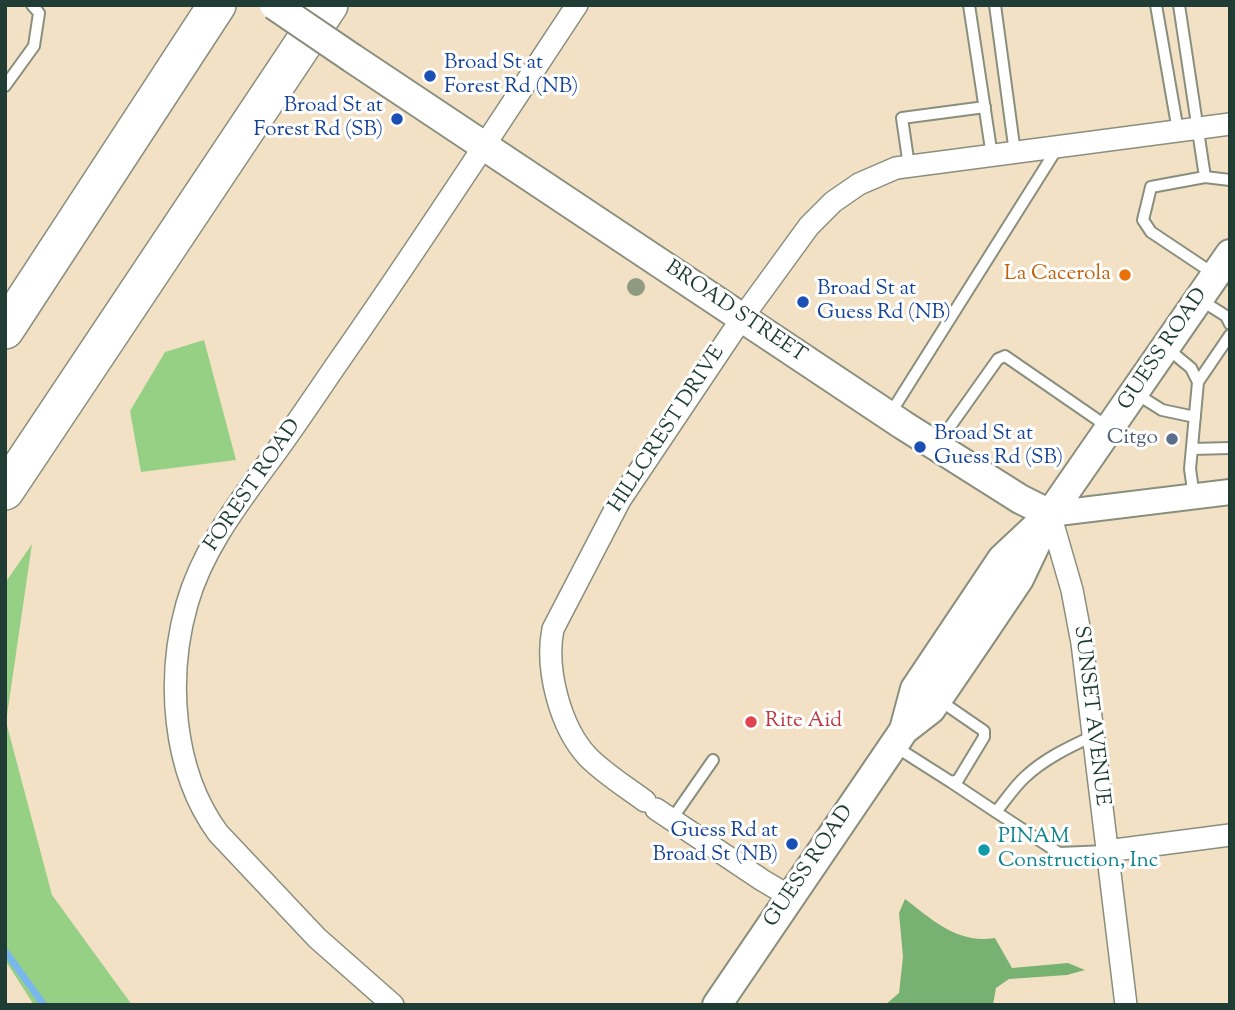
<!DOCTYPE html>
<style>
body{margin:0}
#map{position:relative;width:1235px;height:1010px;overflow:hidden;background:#f3e1c6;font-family:"Sorts Mill Goudy",serif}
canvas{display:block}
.frame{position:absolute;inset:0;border:7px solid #1f3d34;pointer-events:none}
</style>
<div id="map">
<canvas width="1235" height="1010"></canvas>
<div class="frame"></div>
</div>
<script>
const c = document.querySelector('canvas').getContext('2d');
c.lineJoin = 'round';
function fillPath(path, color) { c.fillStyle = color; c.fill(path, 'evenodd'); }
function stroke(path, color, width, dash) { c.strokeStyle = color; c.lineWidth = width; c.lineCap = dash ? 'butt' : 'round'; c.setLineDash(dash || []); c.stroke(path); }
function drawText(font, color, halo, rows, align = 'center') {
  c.font = font + ' "Sorts Mill Goudy",serif'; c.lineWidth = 6; c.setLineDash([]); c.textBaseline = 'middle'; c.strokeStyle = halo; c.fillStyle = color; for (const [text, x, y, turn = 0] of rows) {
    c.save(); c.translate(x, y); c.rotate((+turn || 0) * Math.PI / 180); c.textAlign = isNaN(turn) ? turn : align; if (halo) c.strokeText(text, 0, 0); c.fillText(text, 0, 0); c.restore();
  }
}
const green = new Path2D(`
 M204,340L236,460L141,472L130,411L165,352Z
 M32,544L6,722L52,895L132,1005H34L5,960V583Z`);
const forest = new Path2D(`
 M905,899C933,920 957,944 995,938L1012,968L1068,963L1085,970L1067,975L1009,979L996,988L993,1005H885L899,993L903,957L899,913Z`);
const stream = new Path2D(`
 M5,951L44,1005`);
const service = new Path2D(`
 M969,5L992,156
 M995,5L1015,153
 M1156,5L1178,131
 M1179,5L1205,177
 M5,86L34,46L39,13L32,5
 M909,166L902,118L985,107
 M1214,274L1151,232L1143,220L1151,187L1205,177L1230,180
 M1199,299L1226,316L1230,324
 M1168,349L1191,368L1198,382L1190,469L1194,497
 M1198,382L1230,335
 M1135,393L1162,410L1195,417
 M890,414L1058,147
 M937,445L998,359L1005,356L1108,427
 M1192,449L1230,448
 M1093,736C1069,747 1044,759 1025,777C1014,787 1005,801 996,812L1059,853L1107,851
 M896,747L951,782L958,780L984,737V731L939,700
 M951,782L996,812
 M672,819L713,760`);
const minor = new Path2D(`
 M1050,514L1072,590L1082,643L1126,1005
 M645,801C626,787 605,774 588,757C560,727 545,669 553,629L620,500L742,318L809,226L833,202L859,184L896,168L1230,124
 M656,809L762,880L789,896
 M1107,851L1230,835
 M393,1005L317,938L218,833C172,770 166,678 187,604C204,544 245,495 281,445C301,417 321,387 341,358C422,242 499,123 577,5`);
const tertiary = new Path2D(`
 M1050,514L1230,492`);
const secondary = new Path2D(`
 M352,58L903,425L1020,499L1050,514
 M904,730L931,709L982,634L1019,579L1050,514L1230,254
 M717,1005L904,730L915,689L1002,559L1050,514`);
const motorway = new Path2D(`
 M5,330L217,5
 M5,491L329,5`);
const secondaryBridge = new Path2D(`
 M274,5L352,58`);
const trees = [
 [636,287]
];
const markers = [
 [430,76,7,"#1a4fb4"],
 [397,119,7,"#1a4fb4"],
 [1125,275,7,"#e8710a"],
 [803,302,7,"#1a4fb4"],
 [1172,439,7,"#5c6f8a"],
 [920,447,7,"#1a4fb4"],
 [751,722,7,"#e0444e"],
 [792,844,7,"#1a4fb4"],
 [984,850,7,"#0f9aa8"]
];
const transitNames = [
 ["Broad St at",444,64],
 ["Forest Rd (NB)",444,88],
 ["Broad St at",383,107,"right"],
 ["Forest Rd (SB)",383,131,"right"],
 ["Broad St at",817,290],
 ["Guess Rd (NB)",817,314],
 ["Broad St at",934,435],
 ["Guess Rd (SB)",934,459],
 ["Guess Rd at",778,832,"right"],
 ["Broad St (NB)",778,856,"right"]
];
const foodNames = [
 ["La Cacerola",1111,275]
];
const streetNames = [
 ["BROAD STREET",735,313,34],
 ["GUESS ROAD",1164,350,-56],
 ["HILLCREST DRIVE",668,430,-57],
 ["FOREST ROAD",254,486,-56],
 ["SUNSET AVENUE",1090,716,83],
 ["GUESS ROAD",810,867,-56]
];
const serviceNames = [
 ["Citgo",1158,439]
];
const healthNames = [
 ["Rite Aid",765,722]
];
const cultureNames = [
 ["PINAM",998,838],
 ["Construction, Inc",998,862]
];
fillPath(green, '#95d084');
fillPath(forest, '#78b272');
stroke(stream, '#7ab7ed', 7);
stroke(service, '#898f7d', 14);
stroke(minor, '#898f7d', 24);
stroke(tertiary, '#898f7d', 28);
stroke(secondary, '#898f7d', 32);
stroke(motorway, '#898f7d', 40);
stroke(service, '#fff', 10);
stroke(minor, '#fff', 21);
stroke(tertiary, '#fff', 24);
stroke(secondary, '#fff', 28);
stroke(motorway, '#fff', 37);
stroke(secondaryBridge, '#898f7d', 32, []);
stroke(secondaryBridge, '#fff', 28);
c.fillStyle = '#8e9b81';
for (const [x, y] of trees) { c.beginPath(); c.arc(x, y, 9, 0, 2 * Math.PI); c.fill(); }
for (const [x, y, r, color] of markers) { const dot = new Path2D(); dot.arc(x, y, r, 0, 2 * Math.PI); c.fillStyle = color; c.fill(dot); stroke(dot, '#fff', 2.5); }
drawText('21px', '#164399', '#fff', transitNames, 'left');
drawText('21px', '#c56008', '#fff', foodNames, 'right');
drawText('21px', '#1f3d34', '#fff', streetNames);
drawText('21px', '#4e5e75', '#fff', serviceNames, 'right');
drawText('21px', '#be3a42', '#fff', healthNames, 'left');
drawText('21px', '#0d838f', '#fff', cultureNames, 'left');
</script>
